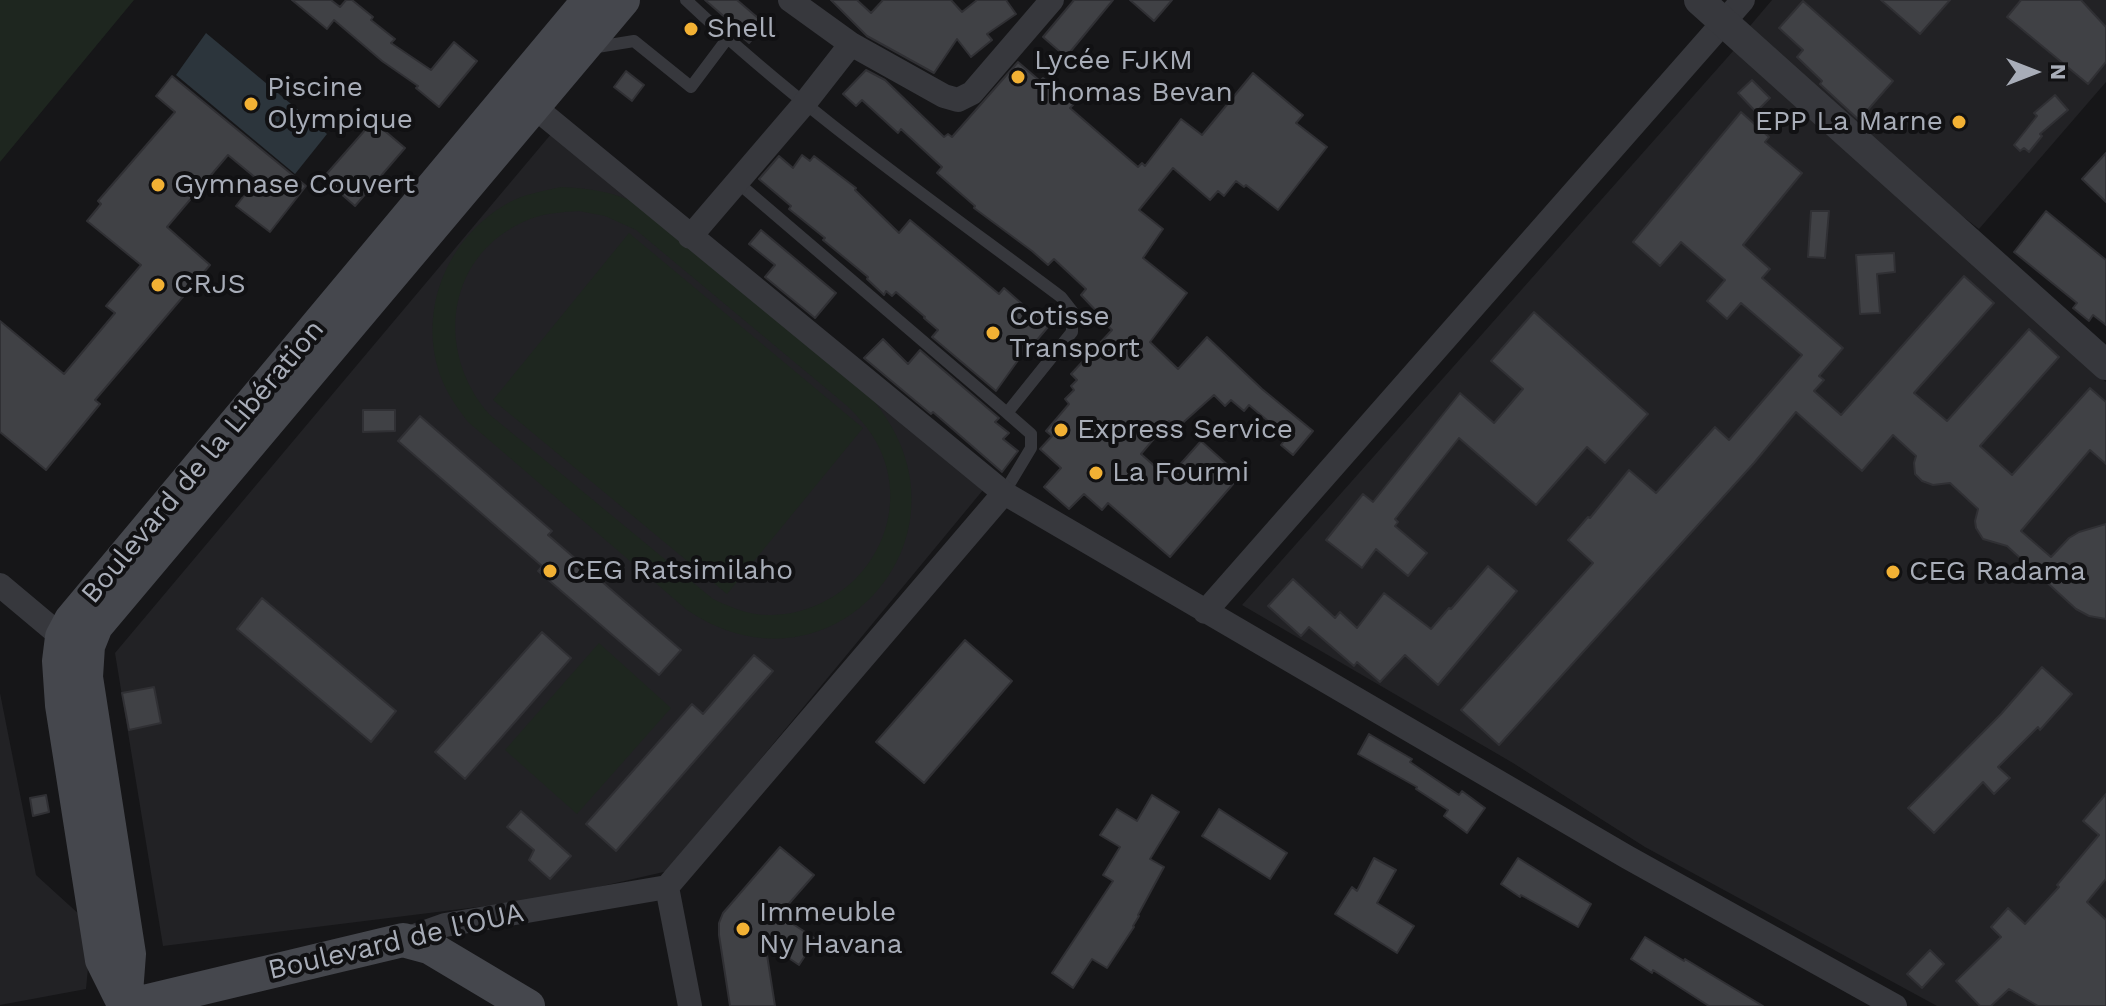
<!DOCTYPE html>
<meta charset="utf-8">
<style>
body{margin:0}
#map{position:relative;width:2106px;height:1006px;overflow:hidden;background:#161618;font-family:"Work Sans",sans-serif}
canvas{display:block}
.north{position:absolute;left:1994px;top:32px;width:80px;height:80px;-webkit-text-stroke:6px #111113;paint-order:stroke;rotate:90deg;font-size:22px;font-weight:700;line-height:32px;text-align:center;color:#a8adb8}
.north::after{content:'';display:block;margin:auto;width:28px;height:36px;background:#a8adb8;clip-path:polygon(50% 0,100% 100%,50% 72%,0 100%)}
</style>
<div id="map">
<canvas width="2106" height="1006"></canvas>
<div class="north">N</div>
</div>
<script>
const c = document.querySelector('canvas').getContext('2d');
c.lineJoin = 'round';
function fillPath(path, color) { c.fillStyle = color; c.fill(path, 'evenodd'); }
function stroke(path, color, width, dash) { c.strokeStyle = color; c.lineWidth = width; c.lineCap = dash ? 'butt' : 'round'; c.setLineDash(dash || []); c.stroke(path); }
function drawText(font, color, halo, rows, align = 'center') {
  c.font = font + ' "Work Sans",sans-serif'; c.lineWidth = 8; c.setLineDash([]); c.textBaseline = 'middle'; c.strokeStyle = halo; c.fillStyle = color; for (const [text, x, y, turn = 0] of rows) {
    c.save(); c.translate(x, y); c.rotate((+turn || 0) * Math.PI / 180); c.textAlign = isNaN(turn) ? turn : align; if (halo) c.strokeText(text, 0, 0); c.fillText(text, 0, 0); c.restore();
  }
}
const built = new Path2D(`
 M1772,0H2106V82L1979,229L1892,162L1744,33Z
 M1734,50L2106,382V1006H1937L1645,847L1513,763L1242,605Z
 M557,127L983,490L668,871L550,898L163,946L115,653Z
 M0,693L36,875L92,926L86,989L0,1005Z`);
const green = new Path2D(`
 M0,0H134L0,162Z
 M561,187C586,188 607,191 630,200L873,400C985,534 832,708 687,610L468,422C458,409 448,395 442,380C416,313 446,238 508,203C524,194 543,191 561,187ZM579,211L605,216L636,230L846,405C861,419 874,434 882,454C913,531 853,613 772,615C751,616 732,608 713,599L489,414C433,349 447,252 530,219C546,213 563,212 579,211Z
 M629,233L863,428L727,594L493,400Z
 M599,643L671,708L577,814L505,750Z`);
const water = new Path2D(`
 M206,33L327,134L295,174L176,75Z`);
const building = new Path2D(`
 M292,0H331L340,7L346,0H352L373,17L371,20L395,39L391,43L431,70L454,42L477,61L439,107L416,88L418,86L382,61L334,20L327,29Z
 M705,0H737L765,24L749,43L733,29L735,26Z
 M831,0H857L871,13L883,0H951L962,12L977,0H1006L1016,14L987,34L992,40L971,57L957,39L934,73L867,36Z
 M1074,0H1113L1066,57L1043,37Z
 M1130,0H1172L1154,21Z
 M1881,0H1950L1920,34Z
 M2021,0H2081L2106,27V62L2088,84L2007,17Z
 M1803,1L1893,81L1859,120L1820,84L1822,81L1797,57L1803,50L1779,28Z
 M1018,62L1040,81L1043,78L1074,104L1070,108L1138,167L1142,163L1145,166L1181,119L1202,135L1253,73L1303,115L1296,123L1327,147L1278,210L1246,185L1244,187L1236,181L1224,196L1218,191L1210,200L1173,168L1139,210L1163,229L1143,258L1187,293L1150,342L1178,369L1207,337L1262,389L1313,431L1293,455L1281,445L1287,437L1249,405L1244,411L1231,400L1225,406L1214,395L1177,428L1169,421L1141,454L1168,478L1201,441L1240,476L1170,557L1108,503L1102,510L1084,494L1069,509L1044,487L1061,468L1040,449L1052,436L1046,431L1069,404L1065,399L1074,390L1071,386L1077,380L1071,374L1112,330L1099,318L1101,316L1081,295L1086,289L1054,259L1048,265L1032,251L974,208L975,206L937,173L942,167L901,129L898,133L862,100L856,106L843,94L866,70L885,80L944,137L948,134L952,137Z
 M626,71L644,85L632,101L614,87Z
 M172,76L306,186L270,232L236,206L257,179L228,155L167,227L210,265L95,400L100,404L46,470L0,432V321L64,374L115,313L106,306L141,265L87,221L101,204L98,201L175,112L156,96Z
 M1752,80L1770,98L1756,112L1738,93Z
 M2055,95L2068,110L2040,134L2042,136L2029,152L2024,148L2020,151L2014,145L2037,116L2034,113Z
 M1741,112L1769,137L1765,142L1802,173L1743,245L1770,269L1762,278L1843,348L1819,376L1824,380L1814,391L1841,415L1964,276L1994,303L1914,393L1947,421L2029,329L2059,357L1980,446L2012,475L2090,388L2106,402V464L2090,450L2021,531L2051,557L2069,538L2079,532L2106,524V619L2089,616L2076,609L2007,546L1983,539L1976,528L1975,521L1978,509L1950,483L1933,485L1922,481L1915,474L1914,463L1916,456L1893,435L1862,471L1796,412L1754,463L1499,745L1461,710L1593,563L1568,540L1588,517L1590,518L1629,470L1656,493L1715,427L1729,440L1802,355L1741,303L1727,319L1707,301L1725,280L1681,242L1660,266L1633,242Z
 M373,121L405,148L355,206L323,178Z
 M2106,153V202L2082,179Z
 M802,155L810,161L814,156L856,188L855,190L899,233L910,220L999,294L1004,288L1048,327L1026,353L1024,352L996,391L932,337L938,330L924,318L925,317L896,292L892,296L886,291L884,295L867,279L868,277L823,240L825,238L789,209L791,206L759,179L779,156L793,168Z
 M1811,211H1829L1825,258L1808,257Z
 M2046,211L2106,260V325L2093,315L2089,321L2073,308L2077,303L2014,252Z
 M761,230L836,293L815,318L765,277L775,265L749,244Z
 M1894,253L1895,272L1877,274L1880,313L1860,314L1856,255Z
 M1534,312L1648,414L1605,463L1587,447L1536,505L1459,438L1395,519L1398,522L1395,526L1427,553L1408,576L1376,549L1362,568L1326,540L1363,494L1373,502L1460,393L1494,423L1523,389L1491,361Z
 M883,339L908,364L920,350L999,418L995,422L1009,433L1003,439L1018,451L1002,472L933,412L931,414L864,358Z
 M363,410H395V431L363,432Z
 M420,416L552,531L548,535L681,650L659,675L538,571L542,566L398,441Z
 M1488,566L1517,591L1438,685L1405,655L1380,682L1357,662L1354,666L1309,627L1301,636L1268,606L1293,579L1335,618L1340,612L1357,628L1384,593L1431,629L1449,608L1451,609Z
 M262,598L396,711L371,742L237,629Z
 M542,632L571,658L465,779L435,752Z
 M965,640L1012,681L924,783L876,742Z
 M754,655L773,671L616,851L586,824L692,704L703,714Z
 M2042,667L2072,694L2040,730L2038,727L1998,767L2010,778L1994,794L1983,782L1934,833L1908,808L2001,714Z
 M154,687L161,723L129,730L122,693Z
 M1369,734L1412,759L1410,762L1459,795L1462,791L1485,808L1467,833L1444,816L1448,810L1416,789L1417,787L1358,754Z
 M2106,794V879L2087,902L2106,920V1006H2038L2009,989L1991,1006H1980L1956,981L2001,937L1991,927L2008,908L2025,924L2059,887L2057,885L2099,835L2083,821Z
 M46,795L49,812L33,816L30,798Z
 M1152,795L1179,812L1150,859L1164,867L1138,915L1139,916L1133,926L1134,927L1107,968L1092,959L1073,988L1052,973L1113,881L1103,875L1120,847L1100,835L1117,809L1137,821Z
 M1219,809L1287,853L1270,879L1202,836Z
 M521,811L571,856L550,879L529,860L534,850L507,827Z
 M780,847L814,875L779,915L816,939L799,965L765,942L775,1006H730L719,935V923L723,913Z
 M1374,858L1396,870L1377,903L1414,926L1397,953L1335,914L1352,887L1357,891Z
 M1518,858L1591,904L1578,927L1521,895L1520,897L1501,884Z
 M1645,937L1684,961L1685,959L1763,1006H1709L1653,970L1652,973L1631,959Z
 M1930,950L1944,964L1922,988L1907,974Z`);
const service = new Path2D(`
 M686,0C802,110 933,201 1061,297L1072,311V332L1007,413L737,182
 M591,48L634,41L691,87L727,39
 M1004,493L1031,448V434L1007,413`);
const minor = new Path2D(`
 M790,0L851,44L944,96L958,100L972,93L1052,0
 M521,96L1004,493L1627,857L1895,1006
 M690,237L804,104L851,44
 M0,585L62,637L74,641
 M1205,612L1743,0
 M667,887L1004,493
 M667,887L690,1006
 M403,940L445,925L667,887`);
const tertiary = new Path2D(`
 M1699,0L2106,365`);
const secondary = new Path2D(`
 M125,1006L102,960L62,705L59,661L62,637L71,620L589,0
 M125,1006L129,954L86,677L88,646L96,626L623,0
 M127,1006L403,940L429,947L528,1006`);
const markers = [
 [691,29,8,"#f2b134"],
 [1018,77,8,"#f2b134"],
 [251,104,8,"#f2b134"],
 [1959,122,8,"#f2b134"],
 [158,185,8,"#f2b134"],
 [158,285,8,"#f2b134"],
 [993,333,8,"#f2b134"],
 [1061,430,8,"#f2b134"],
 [1096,473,8,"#f2b134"],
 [550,571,8,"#f2b134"],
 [1893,572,8,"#f2b134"],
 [743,929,8,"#f2b134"]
];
const poiNames = [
 ["Shell",707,29],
 ["Lycée FJKM",1034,61],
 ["Thomas Bevan",1034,93],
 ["Piscine",267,88],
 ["Olympique",267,120],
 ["EPP La Marne",1943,122,"right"],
 ["Gymnase Couvert",174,185],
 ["CRJS",174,285],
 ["Cotisse",1009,317],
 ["Transport",1009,349],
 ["Express Service",1077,430],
 ["La Fourmi",1112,473],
 ["CEG Ratsimilaho",566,571],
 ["CEG Radama",1909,572],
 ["Immeuble",759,913],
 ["Ny Havana",759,945]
];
const streetNames = [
 ["Boulevard de la Libération",203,462,-50],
 ["Boulevard de l'OUA",396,942,-13]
];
fillPath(built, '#222225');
fillPath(green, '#1e261f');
fillPath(water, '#2c353c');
fillPath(building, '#404145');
stroke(building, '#303034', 2);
stroke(service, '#37383d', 12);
stroke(minor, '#37383d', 24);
stroke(tertiary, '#37383d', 30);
stroke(secondary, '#45474d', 34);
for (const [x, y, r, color] of markers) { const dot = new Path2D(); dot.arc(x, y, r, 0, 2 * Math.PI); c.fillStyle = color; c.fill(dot); stroke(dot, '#111113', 3); }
drawText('28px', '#a8adb8', '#111113', poiNames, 'left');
drawText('28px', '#a8adb8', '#111113', streetNames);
</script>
